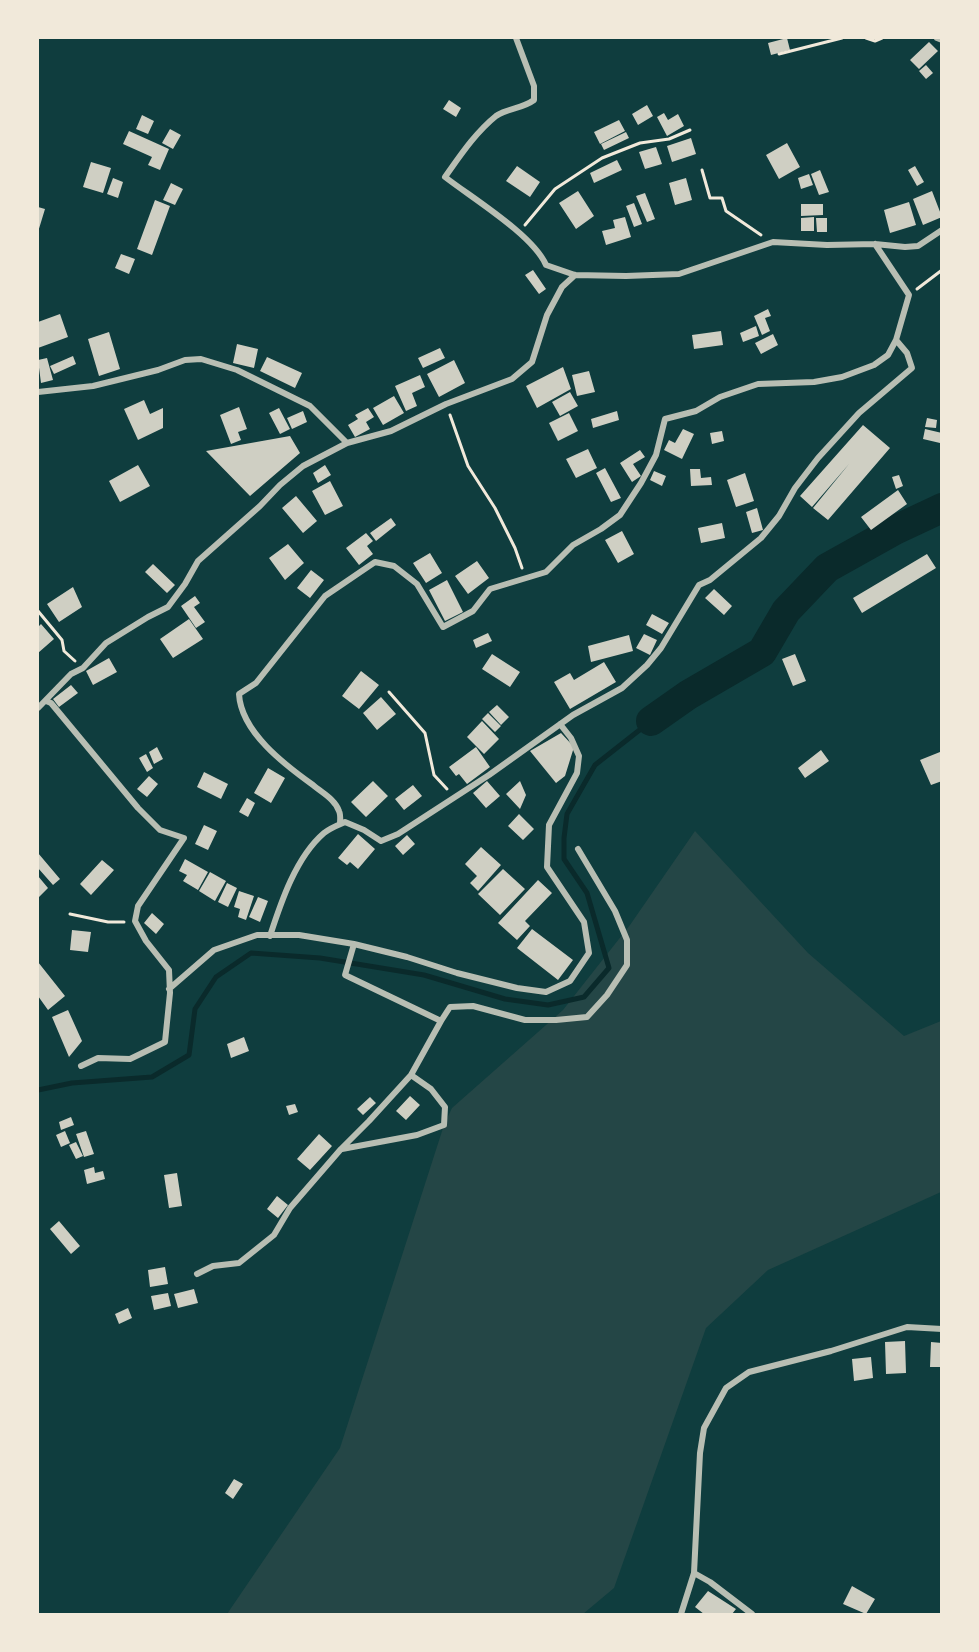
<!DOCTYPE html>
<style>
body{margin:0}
#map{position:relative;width:979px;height:1652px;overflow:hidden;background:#0f3d3e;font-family:Jost,sans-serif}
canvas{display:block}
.frame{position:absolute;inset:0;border:39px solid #f1e9da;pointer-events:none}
</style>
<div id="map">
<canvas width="979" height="1652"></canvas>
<div class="frame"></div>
</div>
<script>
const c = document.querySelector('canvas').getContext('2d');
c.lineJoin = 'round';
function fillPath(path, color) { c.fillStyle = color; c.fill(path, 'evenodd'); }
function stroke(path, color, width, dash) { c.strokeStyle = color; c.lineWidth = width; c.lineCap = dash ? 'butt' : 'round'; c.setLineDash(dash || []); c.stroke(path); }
const green = new Path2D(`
 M695,831L808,953L904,1036L941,1021V1192L768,1270L706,1328L614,1588L583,1614H227L340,1448L444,1125L452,1108L563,1010L630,925Z`);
const stream = new Path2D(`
 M38,1090L72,1083L152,1077L189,1055L195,1009L216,977L251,953L320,958L424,975L505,999L548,1005L584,997L609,968L587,893L564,859V838L567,814L595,765L651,721`);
const river = new Path2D(`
 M651,721L688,695L762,652L786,611L827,568L895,530L942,508`);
const building = new Path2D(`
 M787,38L790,50L771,55L768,43Z
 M929,42L938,51L919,69L910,60Z
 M926,65L933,73L926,79L919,71Z
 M449,100L461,108L456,117L443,109Z
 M647,105L653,116L638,125L632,114Z
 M664,113L668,120L678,114L684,126L667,136L657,117Z
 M142,115L154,121L148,134L136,129Z
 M619,120L625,131L600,144L594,132Z
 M170,129L181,135L173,149L162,143Z
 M129,131L169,149L160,170L148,165L152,157L123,144Z
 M626,132L629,138L604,150L601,144Z
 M691,138L696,154L672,162L667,146Z
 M787,143L800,167L779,179L766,155Z
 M656,147L662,164L645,169L639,152Z
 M617,160L622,170L594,183L590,173Z
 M91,162L111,168L103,193L83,187Z
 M517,166L540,182L530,197L506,181Z
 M915,166L924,182L917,186L908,170Z
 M820,170L829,192L819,195L811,174Z
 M809,174L813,185L801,189L798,178Z
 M113,178L123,182L118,198L107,194Z
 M686,178L692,200L675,205L669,183Z
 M171,183L183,189L175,205L163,200Z
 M578,191L594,216L576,229L559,203Z
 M932,191L942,217L923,225L913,199Z
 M645,193L655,219L647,222L636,196Z
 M155,200L170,206L152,255L137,249Z
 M909,202L916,225L890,233L884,210Z
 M634,203L642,224L634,227L626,206Z
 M801,204H823V215L801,216Z
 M38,207L45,209L38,232Z
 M625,217L631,237L606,245L602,231L615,228L613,220Z
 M814,217V231H801V218Z
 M816,218H827V232H817Z
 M121,254L135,259L129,274L115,268Z
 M533,270L546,289L539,294L525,275Z
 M768,309L771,316L765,318L770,331L762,335L754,316Z
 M60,314L68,337L38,348V322Z
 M756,326L759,336L743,342L740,333Z
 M721,331L723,345L694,349L692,335Z
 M109,332L120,369L99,376L88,339Z
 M773,334L778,345L761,354L755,343Z
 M237,344L258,349L254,368L233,363Z
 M440,348L445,358L423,368L418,358Z
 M73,356L76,364L54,374L50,366Z
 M267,357L302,373L295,388L260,371Z
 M47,358L53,380L41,383L38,360Z
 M454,360L465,383L439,397L427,374Z
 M563,367L571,389L537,408L526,386Z
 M589,371L595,392L577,396L572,375Z
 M420,375L425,387L412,393L417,406L406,411L395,386Z
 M570,392L578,406L560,416L552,402Z
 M394,396L404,413L383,425L373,408Z
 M144,400L150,414L163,408V428L138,440L124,409Z
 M239,407L247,429L238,432L241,440L231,444L220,415Z
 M279,408L290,429L280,434L269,413Z
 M368,408L374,417L366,422L370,429L355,437L348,425L358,419L355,415Z
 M303,411L307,422L292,429L287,418Z
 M617,411L619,420L593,428L591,419Z
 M569,413L578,431L558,441L549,423Z
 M927,418L937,420L936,428L925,427Z
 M863,425L890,448L828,520L813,508L849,464L812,507L800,496Z
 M683,429L694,434L682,459L664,450L669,440L675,443Z
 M925,429L942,433L940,443L923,439Z
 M722,431L724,441L712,444L710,433Z
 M290,436L300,453L250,496L206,451Z
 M588,449L597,468L576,478L566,459Z
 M640,450L645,457L633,464L641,476L632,482L620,463Z
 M138,465L150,486L120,502L109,481Z
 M325,465L331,475L318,483L313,473Z
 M605,468L621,498L611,502L596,473Z
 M690,469H700L701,478L711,477L712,485L691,486Z
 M654,471L666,476L662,486L650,480Z
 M745,473L754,501L736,507L727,480Z
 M899,475L903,486L896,489L892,477Z
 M330,481L343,506L325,515L312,491Z
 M898,490L907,504L871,530L861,517Z
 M296,496L317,521L303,533L282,508Z
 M757,508L763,530L752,533L746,512Z
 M391,518L396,525L376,541L370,533Z
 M722,523L725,538L701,543L698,528Z
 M622,531L634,554L618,563L605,540Z
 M366,533L373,541L367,546L373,554L359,565L346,548Z
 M288,544L304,563L285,580L269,558Z
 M430,553L442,573L426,583L413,563Z
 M927,554L936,568L862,613L853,598Z
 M477,561L489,578L468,594L455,576Z
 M153,564L175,585L167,593L145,572Z
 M311,570L324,580L310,598L297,588Z
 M447,580L463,612L445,621L429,590Z
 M73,587L82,607L59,622L47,604Z
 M714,589L732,606L724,615L705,598Z
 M195,596L200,603L194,607L205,622L196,628L181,606Z
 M652,614L669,623L662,634L646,625Z
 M189,619L203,639L173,658L160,639Z
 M41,624L54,639L38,653V627Z
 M488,633L492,641L476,648L473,640Z
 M644,634L657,640L650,655L636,648Z
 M629,635L633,651L591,662L588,646Z
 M492,654L520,672L510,687L482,669Z
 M795,654L806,681L793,686L782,659Z
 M109,658L117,672L93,685L86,671Z
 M604,662L616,682L570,709L554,682L570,673L574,680Z
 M361,671L379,685L359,709L342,696Z
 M71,685L78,693L59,707L53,699Z
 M381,697L396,714L377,730L363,713Z
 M497,705L509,717L501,725L489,712Z
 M488,713L501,726L495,732L482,719Z
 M482,721L499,739L484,754L467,737Z
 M561,733L574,747L565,776L556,783L530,751Z
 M157,747L163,759L154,764L149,752Z
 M476,747L490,767L467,784L459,774L456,776L449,767Z
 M821,750L829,761L805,778L798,768Z
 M940,752L942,781L931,785L920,760Z
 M146,754L153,768L147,772L139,758Z
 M268,768L285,778L271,803L254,793Z
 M204,772L228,784L221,799L197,787Z
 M149,776L158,784L147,797L137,789Z
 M373,781L388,796L366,817L351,802Z
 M487,781L500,796L486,808L473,793Z
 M520,781L526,795L520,809L506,794Z
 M413,785L422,796L404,810L395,799Z
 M247,798L255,803L248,817L239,812Z
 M519,814L534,829L523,840L508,826Z
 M204,825L217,831L208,850L195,844Z
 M358,834L375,849L358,869L350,862L347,865L338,858Z
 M407,835L415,844L403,855L395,846Z
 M481,847L501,865L478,891L470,883L477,876L465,864Z
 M38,853L60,879L53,885L38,868Z
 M185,859L208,872L198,890L183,881L187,875L179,871Z
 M102,860L114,870L91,895L80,884Z
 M503,869L525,889L500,915L478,894Z
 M210,872L226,881L215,901L199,891Z
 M38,876L48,888L38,898Z
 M538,880L552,893L525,921L530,926L517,940L498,923Z
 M227,883L237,888L228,907L218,902Z
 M239,891L254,896L246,920L238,917L240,909L234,907Z
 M258,897L268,901L260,922L249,917Z
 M152,913L164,924L156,934L144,923Z
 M532,929L573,960L558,980L517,948Z
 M72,930L91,932L88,952L70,950Z
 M38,962L65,996L48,1010L38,996Z
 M68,1010L82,1041L69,1057L52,1017Z
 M244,1037L249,1051L231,1058L227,1044Z
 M410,1096L420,1105L406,1120L396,1111Z
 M370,1097L376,1103L363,1115L357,1109Z
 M295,1104L298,1112L289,1115L286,1106Z
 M71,1117L74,1125L61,1130L59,1122Z
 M65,1131L70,1143L61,1147L56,1135Z
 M86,1131L94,1154L84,1157L76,1134Z
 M319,1134L332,1146L310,1170L297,1159Z
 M76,1142L83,1156L76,1159L69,1145Z
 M94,1167L95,1173L103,1171L105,1179L87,1184L84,1170Z
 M177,1173L182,1206L169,1208L164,1175Z
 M277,1196L288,1205L278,1218L267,1209Z
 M59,1221L80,1246L71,1254L50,1229Z
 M165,1267L168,1284L150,1287L148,1270Z
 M194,1289L198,1303L178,1308L174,1294Z
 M168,1293L171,1306L154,1310L151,1296Z
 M128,1308L132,1318L119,1324L115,1314Z
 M905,1341L906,1373L886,1374L885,1342Z
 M931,1342L942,1343V1367H930Z
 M871,1357L873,1378L854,1381L852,1359Z
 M234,1479L243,1484L233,1499L225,1493Z
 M852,1586L875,1599L866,1614L843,1604Z
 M708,1591L736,1609L732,1614H704L695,1607Z`);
const path = new Path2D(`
 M866,38L875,41L882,38
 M779,54L842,38
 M702,170L710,198H722L726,211L761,235
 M525,225L555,189L602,158L640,143L669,139L690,130
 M917,289L942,270
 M450,415L468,466L495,508L515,548L522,568
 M38,611L62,640L64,651L75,661
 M389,692L425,733L434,775L447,789
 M70,914L108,922H124`);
const minor = new Path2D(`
 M516,38L534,86V100C522,109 507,108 496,116C475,133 460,156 445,177C472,198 533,235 546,265L575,275L626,276L679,274L773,242L827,245L875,244L905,247L918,246L942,230
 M937,38L942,40
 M38,392L93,386L158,370L185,360L201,359L237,370L310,406L347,443
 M46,701L51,703L138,808L160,830L184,838L138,906L135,921L146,941L169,970L170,993L165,1042L130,1059L98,1058L81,1066
 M38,708L71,674L83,668L106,643L148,617L168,607L185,584L198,561L260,506L280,485L303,466L347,443L391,431L446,404L512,379L532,362L547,315L562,287L575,275
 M340,824C340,820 341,815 339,811C335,799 322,793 313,785C285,765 241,732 239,694L256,683L325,596L375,562L394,566L417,584L443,627L473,611L490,589L546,572L573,545L601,529L620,515L641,483L656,455L665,419L696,411L720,397L758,384L814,382L842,377L874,365L888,355L896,340L909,295L875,244
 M270,936C281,902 296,857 324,833C330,828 338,825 345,822L364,830L381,841L398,834L489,775L573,715L622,688L647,665L661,648L699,585L710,580L761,538L779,516L795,488L818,458L859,413L912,368L907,353L896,340
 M169,989L214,950L257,935H299L354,944L407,957L457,973L517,988L546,992L570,981L589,953L584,922L547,867L549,825L577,773L579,756L571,738L560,724
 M441,1021L450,1007L473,1006L525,1020H556L587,1017L607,995L627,965V940L615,911L578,849
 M342,1149L417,1135L444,1125L445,1107L431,1089L411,1075
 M197,1274L213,1266L239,1263L274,1235L290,1208L341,1149L369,1121L411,1075L441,1021L345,975L354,944
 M694,1573L710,1582L752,1614
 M681,1614L694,1573L700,1453L704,1428L726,1388L749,1372L831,1351L907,1327L942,1329`);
fillPath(green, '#244646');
stroke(stream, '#0a2a2b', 5);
stroke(river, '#0a2a2b', 30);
fillPath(building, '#cfcfc3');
stroke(path, '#f1e9da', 3);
stroke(minor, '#b8beb3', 6);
</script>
